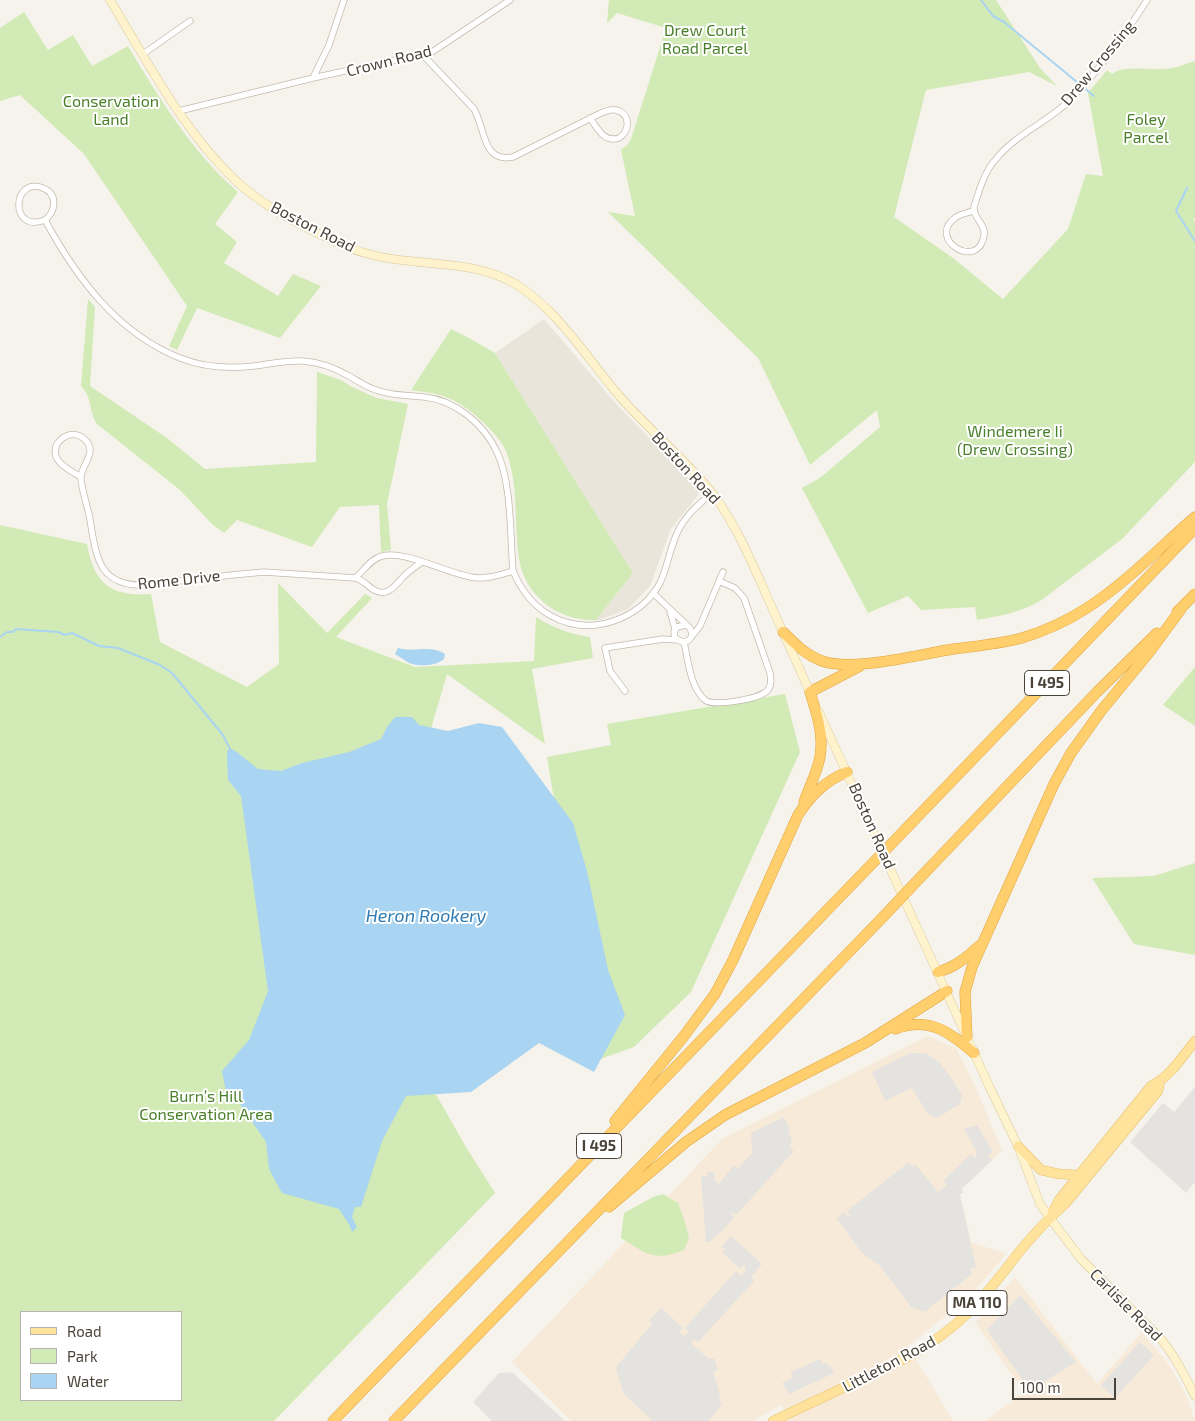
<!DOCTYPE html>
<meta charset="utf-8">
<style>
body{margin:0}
#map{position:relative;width:1195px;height:1421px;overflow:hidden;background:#f6f3ec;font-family:"Exo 2",sans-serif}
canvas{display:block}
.legend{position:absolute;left:20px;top:1311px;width:162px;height:90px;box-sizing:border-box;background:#fff;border:1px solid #b7b4b0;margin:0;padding:6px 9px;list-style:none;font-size:15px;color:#4b4439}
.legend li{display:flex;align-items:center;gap:10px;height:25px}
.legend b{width:25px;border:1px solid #b7b4b0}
.scale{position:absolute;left:1012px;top:1378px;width:104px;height:22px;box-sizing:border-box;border:2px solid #4b4439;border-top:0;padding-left:6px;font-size:15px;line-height:18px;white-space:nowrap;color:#4b4439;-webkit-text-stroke:4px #fff;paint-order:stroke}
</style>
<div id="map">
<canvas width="1195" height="1421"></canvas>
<ul class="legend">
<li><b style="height:6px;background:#ffe39c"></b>Road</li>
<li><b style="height:14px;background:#d2eab5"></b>Park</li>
<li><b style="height:14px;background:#a9d4f2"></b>Water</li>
</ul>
<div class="scale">100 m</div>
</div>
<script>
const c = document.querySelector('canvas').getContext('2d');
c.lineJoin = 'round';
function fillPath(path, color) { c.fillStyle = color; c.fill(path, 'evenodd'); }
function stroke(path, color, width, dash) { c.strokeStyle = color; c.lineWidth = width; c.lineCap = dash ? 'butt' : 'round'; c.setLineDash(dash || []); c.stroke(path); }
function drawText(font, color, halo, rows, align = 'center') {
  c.font = font + ' "Exo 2",sans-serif'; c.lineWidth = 4; c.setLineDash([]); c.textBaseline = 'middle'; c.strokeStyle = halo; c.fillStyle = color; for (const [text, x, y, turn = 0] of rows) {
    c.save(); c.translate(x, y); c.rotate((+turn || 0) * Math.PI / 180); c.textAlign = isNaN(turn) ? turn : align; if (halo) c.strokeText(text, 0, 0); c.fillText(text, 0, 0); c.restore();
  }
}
const residential = new Path2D(`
 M544,319L617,405L683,472L699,490L698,495L671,529L650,586L628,609L599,620H596L633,573L495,353Z`);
const commercial = new Path2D(`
 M928,1036L956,1048L974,1083L1002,1151L963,1188L962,1187L963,1193L960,1194L971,1242L1006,1254L968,1298L908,1346L953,1421H790L781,1405L752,1421H571L512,1362L722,1139Z
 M1015,1277L1097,1384L1142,1332L1169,1365L1187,1397L1195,1421H985L1024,1392L975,1322Z`);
const green = new Path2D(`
 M609,0H996L1040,68L1057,86L1029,72L926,90L894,217L953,258L1003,299L1068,229L1086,174L1103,176L1088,93L1107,70L1112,74C1123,65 1149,70 1164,69C1174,69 1185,64 1195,61V217L1193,220L1195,221V462L1122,539L1043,599C1023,612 1000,616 977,620L975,607L921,610L908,596L868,613L802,488L820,478L880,427L877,410L810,465L758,358L608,212L635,216L621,150L628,144L631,139L666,28L617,13L607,23Z
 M24,12L48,50L73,35L92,66L128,46C159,98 192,152 238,192L215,224L237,242L224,263L278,296L293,274L321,286L280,338L197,308L177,350L169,346L187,306L84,154L20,95L0,101V28Z
 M88,299L95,307L90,386L167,438L205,469L316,462L317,372L341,380L352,387L377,398L408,404L387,504L391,550L381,552L379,505L340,507L312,547L237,520L224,533L212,524L180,490L97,424C88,411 93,398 81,386Z
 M451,329L469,338L495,353L633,573L596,620C562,622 528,599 520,564C513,526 520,488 506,451C498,433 467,405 448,398C437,393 423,392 411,390Z
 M0,525L87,544C94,583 110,597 151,594L160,642L247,687L279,664L278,583L327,633L365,594L372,598L336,637L415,667L534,661L536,617C553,628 570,634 590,637L593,658L532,669L545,744L447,674L390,868L307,869L466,1147L495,1193L274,1421H0ZM21,1312H181V1400H21Z
 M1195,667V726L1163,705Z
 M785,694L800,752L691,992L634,1047L597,1060L547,757L611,745L607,724Z
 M1195,863V955L1134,944L1092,878L1154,876Z
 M663,1194L678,1203L685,1222L689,1238L684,1250C654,1262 647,1254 621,1238L624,1213L653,1197Z`);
const parking = new Path2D(`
 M910,1053H925L939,1062L949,1075L962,1095L960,1104L937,1118L928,1114L912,1088L885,1101L872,1072Z
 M1195,1087V1182L1186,1193L1130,1142L1163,1103L1174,1112Z
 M784,1117L790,1130L788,1133L792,1139L790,1148L794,1151L736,1215L732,1212L730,1213L734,1217L724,1229L710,1242H706L701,1176H707V1172H714L715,1181L719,1184L733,1166L739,1168L752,1153L751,1133Z
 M977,1125L993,1152L988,1155L992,1160L963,1188L962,1187L963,1193L960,1194L976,1267L970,1268L972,1274L929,1308L926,1312L911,1307L880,1266L862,1253L837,1219L843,1212L848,1217L850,1216L847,1211L909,1162L913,1167L915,1164L938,1192L947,1185L943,1181L971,1154L974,1158L976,1156L977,1152L964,1129Z
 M731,1236L762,1264L751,1277L754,1281L698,1342L695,1339L692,1341V1344L709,1359L714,1358L718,1370L713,1372L720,1394L719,1401L722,1405L708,1421H653L624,1394L616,1370L617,1366L652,1324L649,1320L661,1308L683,1328L679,1332L685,1336L689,1332L685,1328L736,1271L741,1276L746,1270L744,1265L740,1269L722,1252L725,1249L721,1247Z
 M1020,1295L1076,1362L1030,1390L987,1330Z
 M1140,1342L1154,1355L1115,1398L1101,1385Z
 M820,1359L822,1364L826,1363L832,1368L834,1373L789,1394L782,1383L792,1378L791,1372Z
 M512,1372L565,1421H492L473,1402L499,1373Z`);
const water = new Path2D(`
 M398,648C415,653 429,644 445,654L444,659C436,666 419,667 409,663C404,660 400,657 395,654Z
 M395,717H412L419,725L448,731L479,723L502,727L573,823L587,871L608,970L625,1015L594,1072L539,1043L471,1092L406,1096L382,1141L361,1207H355L352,1217L357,1227L352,1232L350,1226L339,1209L282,1193L269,1169L266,1142L240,1104L227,1097L222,1071L249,1040L268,991L241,796L228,780L227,751L230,749L234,750L258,769L281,771L302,763L349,752L381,739L387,727Z`);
const stream = new Path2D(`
 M981,0L993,16L1004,22L1094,96
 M1187,188L1176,211L1195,241
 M0,637L7,632H13L16,629L58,632L65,635L72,633L99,646L118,648L160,665L172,673L223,735L230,749`);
const minor = new Path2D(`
 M143,54L190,21
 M423,55L474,109C486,130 482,163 513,157L597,115C603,112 610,109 616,110C631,114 630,131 619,138C604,143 598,129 590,118
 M313,78L329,45L344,0
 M179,111L313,78L432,52L510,0
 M973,211C967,213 960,214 955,218C926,239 979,272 984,235C986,224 973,219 974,207C979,191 984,172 996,159C1016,134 1048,122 1070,100C1099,70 1125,35 1147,0
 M45,220C56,211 58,194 43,188C12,176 9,234 45,220C76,277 117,333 180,358C203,367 229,369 254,366C270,364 286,360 303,361C319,362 335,368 349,376C358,381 366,387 376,390C392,396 408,395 424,397C455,400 484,424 497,452C512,484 510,535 513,571C524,597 542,616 569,623C604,632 643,614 660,583C668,566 670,546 679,529C687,514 699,504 712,493
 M81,477C69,470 49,461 57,444C60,440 64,436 69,435C74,434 80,435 83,438C99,450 83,463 81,476C80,483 87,506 89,514C96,551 95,586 143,585L232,575L264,572L355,578C364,580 367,586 374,590C387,598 396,585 403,577C409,571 415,567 422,562
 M355,578C364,571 370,559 382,556C404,550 447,573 471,577C485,580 499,575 513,571
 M653,593L690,628C694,636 690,642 682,642L675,638L674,632L677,627L686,625
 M670,611L675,629
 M692,636L700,626L723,572
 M684,642C688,660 690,687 705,700C713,707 759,699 767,691C772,686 771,679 770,673L744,598L735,588L719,581
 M625,691L610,671L605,648L663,639L677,640`);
const secondary = new Path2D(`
 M110,0C147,61 182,129 234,179C257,201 285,217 313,231C330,239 347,248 365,253C415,268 472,257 517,285C558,311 585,355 616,392C646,428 684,457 713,494C734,522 748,554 762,585C778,622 795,658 811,695
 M819,712L989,1086L1018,1146L1040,1204L1050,1218L1081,1259L1160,1338C1175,1356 1185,1376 1195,1396`);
const primary = new Path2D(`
 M1018,1146L1041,1170L1059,1174L1079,1175
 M1052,1213L1059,1200L1151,1086C1170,1077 1182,1057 1195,1041
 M773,1421L906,1358C930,1345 952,1329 971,1310C989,1292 1004,1271 1020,1251C1034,1234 1049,1218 1065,1204L1158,1091L1160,1081`);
const motorway = new Path2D(`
 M1177,612L1195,594
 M783,632C795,644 806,655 822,661C853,672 920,654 954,649C977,646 999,644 1022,638C1045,631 1067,621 1087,608C1127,582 1159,548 1195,517
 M804,802C810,784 821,766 821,746C822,728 815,709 810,692L860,666
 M898,837L1195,528
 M916,882L1097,692L1157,633
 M938,972C955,967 966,958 979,946
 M895,1029C929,1016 949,1032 974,1053
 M967,1037L965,992L972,967L1054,784L1071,753L1101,711L1151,650L1181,609
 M615,1121L684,1036L715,994L733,960L798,815C811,795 825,781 847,772
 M609,1207L686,1142L725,1115L865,1043L947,991
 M333,1421L865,871
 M394,1421L883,917`);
const motorwayBridge = new Path2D(`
 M865,871L898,837
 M883,917L916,882`);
const shields = [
 [1047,683,45],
 [599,1146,45],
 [977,1303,60]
];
const shieldNames = [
 ["I 495",1047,683],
 ["I 495",599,1146],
 ["MA 110",977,1303]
];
const parkNames = [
 ["Drew Court",705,31],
 ["Road Parcel",705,49],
 ["Conservation",111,102],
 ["Land",111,120],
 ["Foley",1146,120],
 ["Parcel",1146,138],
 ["Windemere Ii",1015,432],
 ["(Drew Crossing)",1015,450],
 ["Burn’s Hill",206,1097],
 ["Conservation Area",206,1115]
];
const streetNames = [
 ["Crown Road",389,61,-14],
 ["Drew Crossing",1098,63,-50],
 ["Boston Road",313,227,27],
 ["Boston Road",686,468,47],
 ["Rome Drive",179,580,-6],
 ["Boston Road",872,826,66],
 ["Carlisle Road",1126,1305,45],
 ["Littleton Road",889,1364,-28]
];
const waterNames = [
 ["Heron Rookery",426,916]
];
fillPath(residential, '#eae5da');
fillPath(commercial, '#f7ead8');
fillPath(green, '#d2eab5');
fillPath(parking, '#e5e3e0');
fillPath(water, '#a9d4f2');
stroke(stream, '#a9d4f2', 2);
stroke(minor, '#c2bbae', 7);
stroke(secondary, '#d6c79b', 9);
stroke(primary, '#e6c16a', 10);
stroke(motorway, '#e0a43c', 11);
stroke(minor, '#fff', 5.5);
stroke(secondary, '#fff3cd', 8);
stroke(primary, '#ffe39c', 9);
stroke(motorway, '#ffcf6e', 10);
stroke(motorwayBridge, '#e0a43c', 11, []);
stroke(motorwayBridge, '#ffcf6e', 10);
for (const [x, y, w] of shields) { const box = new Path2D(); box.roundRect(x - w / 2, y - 12.5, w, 25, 4); c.fillStyle = '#fff'; c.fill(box); stroke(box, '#4b4439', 1); }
drawText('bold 15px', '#4b4439', null, shieldNames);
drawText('16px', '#4a7f2a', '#fff', parkNames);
drawText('16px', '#4b4439', '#fff', streetNames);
drawText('italic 18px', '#2e7ab2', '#fff', waterNames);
</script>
